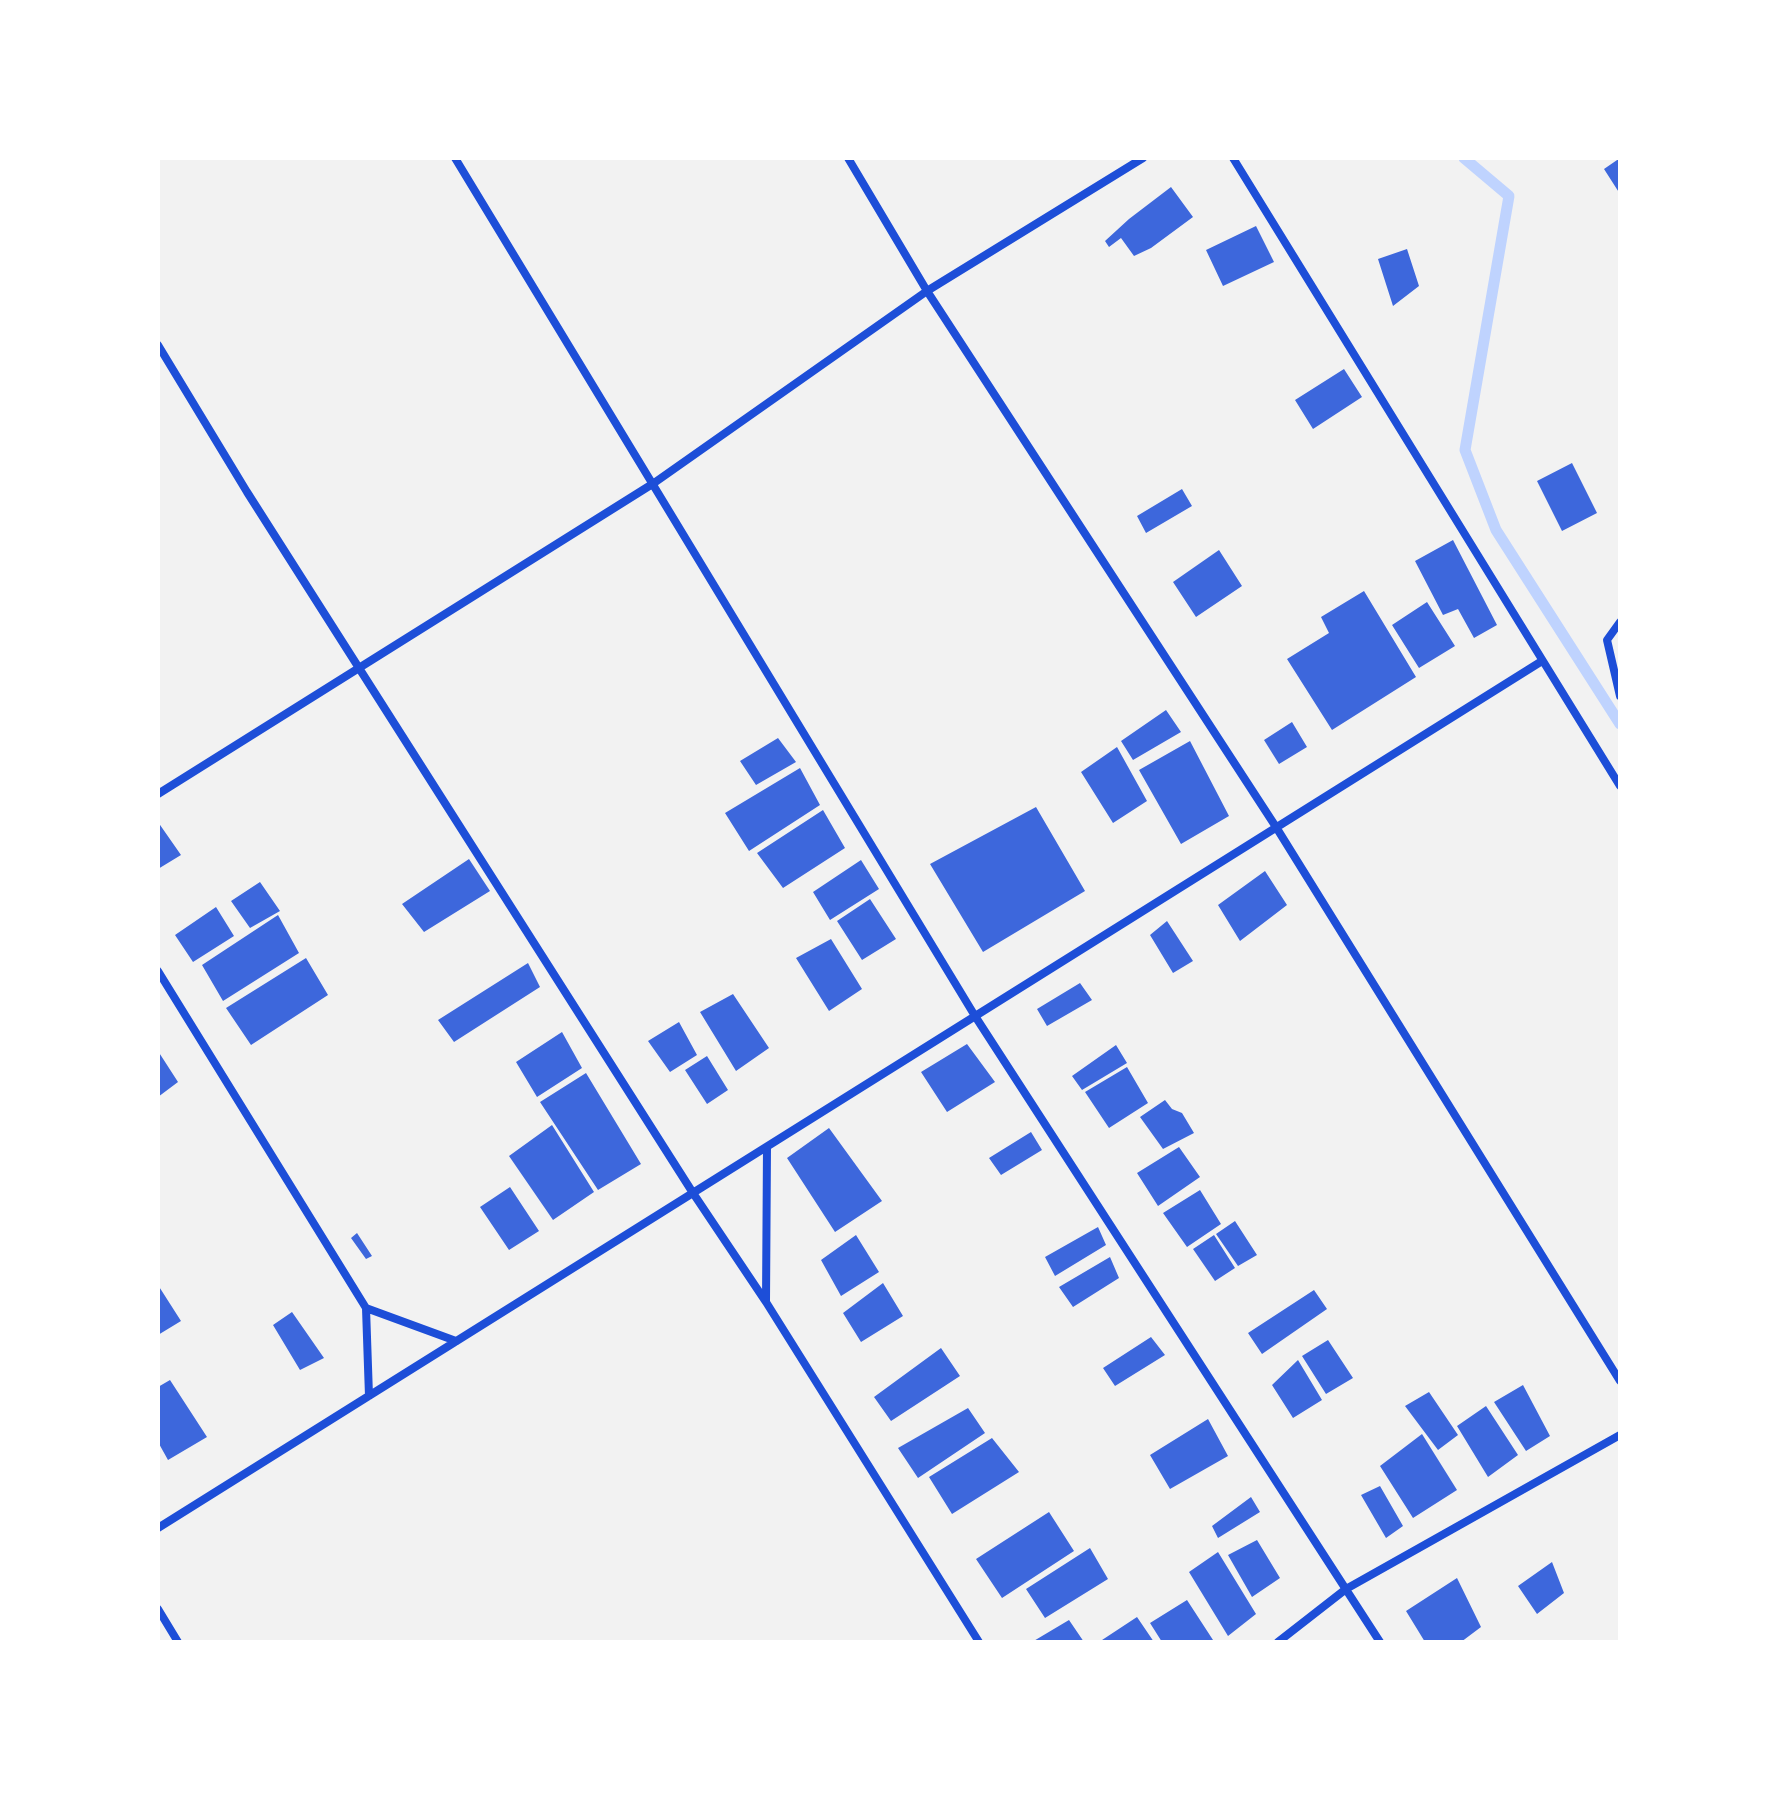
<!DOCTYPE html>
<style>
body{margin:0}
#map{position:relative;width:1778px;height:1800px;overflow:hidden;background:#f2f2f2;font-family:Lato,sans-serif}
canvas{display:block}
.frame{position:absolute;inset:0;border:160px solid #fff;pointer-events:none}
</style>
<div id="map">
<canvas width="1778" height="1800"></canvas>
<div class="frame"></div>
</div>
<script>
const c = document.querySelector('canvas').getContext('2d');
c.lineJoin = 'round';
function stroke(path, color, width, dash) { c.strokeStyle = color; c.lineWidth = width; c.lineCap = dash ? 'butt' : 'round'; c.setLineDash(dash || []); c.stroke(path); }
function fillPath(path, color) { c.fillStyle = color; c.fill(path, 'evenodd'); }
const stream = new Path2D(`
 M1464,158L1509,196L1465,450L1496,530L1620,724`);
const building = new Path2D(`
 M1620,158V194L1604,169Z
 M1171,187L1193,217L1151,248L1134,256L1121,238L1109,247L1105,241L1129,219Z
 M1256,226L1274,262L1223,286L1206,250Z
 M1407,249L1419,286L1393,306L1378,259Z
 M1344,369L1362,397L1313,429L1295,400Z
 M1572,463L1597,513L1562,531L1537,481Z
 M1182,489L1192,506L1146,533L1137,516Z
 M1453,540L1497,625L1474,638L1458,609L1443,615L1415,561Z
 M1219,550L1242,586L1196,617L1173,582Z
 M1364,591L1416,677L1332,730L1287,659L1329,633L1321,617Z
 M1427,602L1455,646L1419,668L1392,625Z
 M1166,710L1181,732L1133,760L1121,741Z
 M1292,722L1307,747L1279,764L1264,740Z
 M778,738L796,762L756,785L740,761Z
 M1190,741L1229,816L1181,844L1139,770Z
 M1117,747L1147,801L1113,823L1081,772Z
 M800,768L820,805L749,851L725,813Z
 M1036,807L1085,891L983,952L930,864Z
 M823,810L845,848L783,888L757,853Z
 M158,822L181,855L158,869Z
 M469,859L490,891L424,932L402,904Z
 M861,860L879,889L830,920L813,892Z
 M1265,871L1287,905L1240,941L1218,905Z
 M260,882L280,911L250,928L231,901Z
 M870,899L896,939L862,960L837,921Z
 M216,907L234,936L193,962L175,935Z
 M278,915L299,953L223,1001L202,965Z
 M1167,921L1193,961L1173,973L1150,935Z
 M831,939L862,989L829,1011L796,958Z
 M306,958L328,995L251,1045L226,1008Z
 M528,963L540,987L454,1042L438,1020Z
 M1080,983L1092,1000L1047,1026L1037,1009Z
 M733,994L769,1048L736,1071L700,1012Z
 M679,1022L697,1055L670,1072L648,1041Z
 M562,1032L582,1068L537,1097L516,1062Z
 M967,1044L995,1082L947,1112L921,1072Z
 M1116,1045L1127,1063L1082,1090L1072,1076Z
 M158,1051L178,1082L158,1097Z
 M707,1056L728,1090L707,1104L685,1070Z
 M1127,1067L1148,1103L1109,1128L1085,1092Z
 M586,1073L641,1164L598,1190L540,1102Z
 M1165,1100L1172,1109L1182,1113L1194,1133L1163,1149L1140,1117Z
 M552,1125L594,1192L553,1220L509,1156Z
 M829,1128L882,1201L835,1232L787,1158Z
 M1031,1132L1042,1150L1001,1175L989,1158Z
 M1179,1147L1200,1177L1158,1206L1137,1173Z
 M510,1187L539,1231L509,1250L480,1207Z
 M1200,1190L1221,1224L1187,1247L1163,1213Z
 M1235,1221L1257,1255L1238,1266L1216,1234Z
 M1098,1227L1106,1245L1055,1276L1045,1257Z
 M357,1233L372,1256L366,1259L351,1238Z
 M856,1235L879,1272L841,1296L821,1260Z
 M1214,1235L1235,1268L1215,1281L1193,1249Z
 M1110,1257L1119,1278L1073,1307L1059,1287Z
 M883,1283L903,1316L861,1342L843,1313Z
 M158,1285L181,1321L158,1335Z
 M1314,1290L1327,1309L1262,1354L1248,1333Z
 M292,1312L324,1358L300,1370L273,1325Z
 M1151,1337L1165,1355L1115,1386L1103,1368Z
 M1328,1340L1353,1378L1326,1394L1302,1356Z
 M941,1348L960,1376L891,1421L874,1397Z
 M1298,1360L1322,1400L1293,1418L1272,1385Z
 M170,1380L207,1437L168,1460L158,1442V1387Z
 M1523,1385L1550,1436L1526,1451L1494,1402Z
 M1429,1392L1458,1435L1438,1450L1405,1406Z
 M1486,1406L1518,1455L1488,1477L1457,1426Z
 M968,1408L985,1433L918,1478L898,1448Z
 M1208,1419L1228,1456L1170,1489L1150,1455Z
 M1422,1434L1457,1490L1413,1518L1380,1466Z
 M992,1438L1019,1472L952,1514L929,1477Z
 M1380,1486L1403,1526L1386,1538L1361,1495Z
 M1251,1497L1260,1512L1218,1538L1212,1526Z
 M1049,1512L1074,1551L1002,1598L976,1559Z
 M1257,1540L1280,1578L1252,1597L1228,1555Z
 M1090,1548L1108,1579L1045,1618L1026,1589Z
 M1218,1552L1256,1614L1228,1636L1189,1572Z
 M1552,1562L1564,1593L1537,1614L1518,1586Z
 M1457,1578L1481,1627L1461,1642H1425L1406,1611Z
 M1187,1600L1213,1640L1162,1642L1150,1623Z
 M1137,1617L1154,1642H1099Z
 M1069,1620L1084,1642H1032Z`);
const minor = new Path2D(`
 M455,158L975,1016L1380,1642
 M848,158L927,291L1276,827L1620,1381
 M1233,158L1620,786
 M158,345L247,492L693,1193L766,1302L979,1642
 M1620,622L1607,640L1620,696
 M158,794L654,483L927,291L1143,158
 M158,971L366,1308L456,1341
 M766,1301L767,1147
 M366,1308L369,1396
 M158,1528L1542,661
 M158,1609L178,1642
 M1278,1642L1346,1589L1620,1435`);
stroke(stream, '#bfd3fe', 11);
fillPath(building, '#3d67dc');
stroke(minor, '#1d4ed8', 8);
</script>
